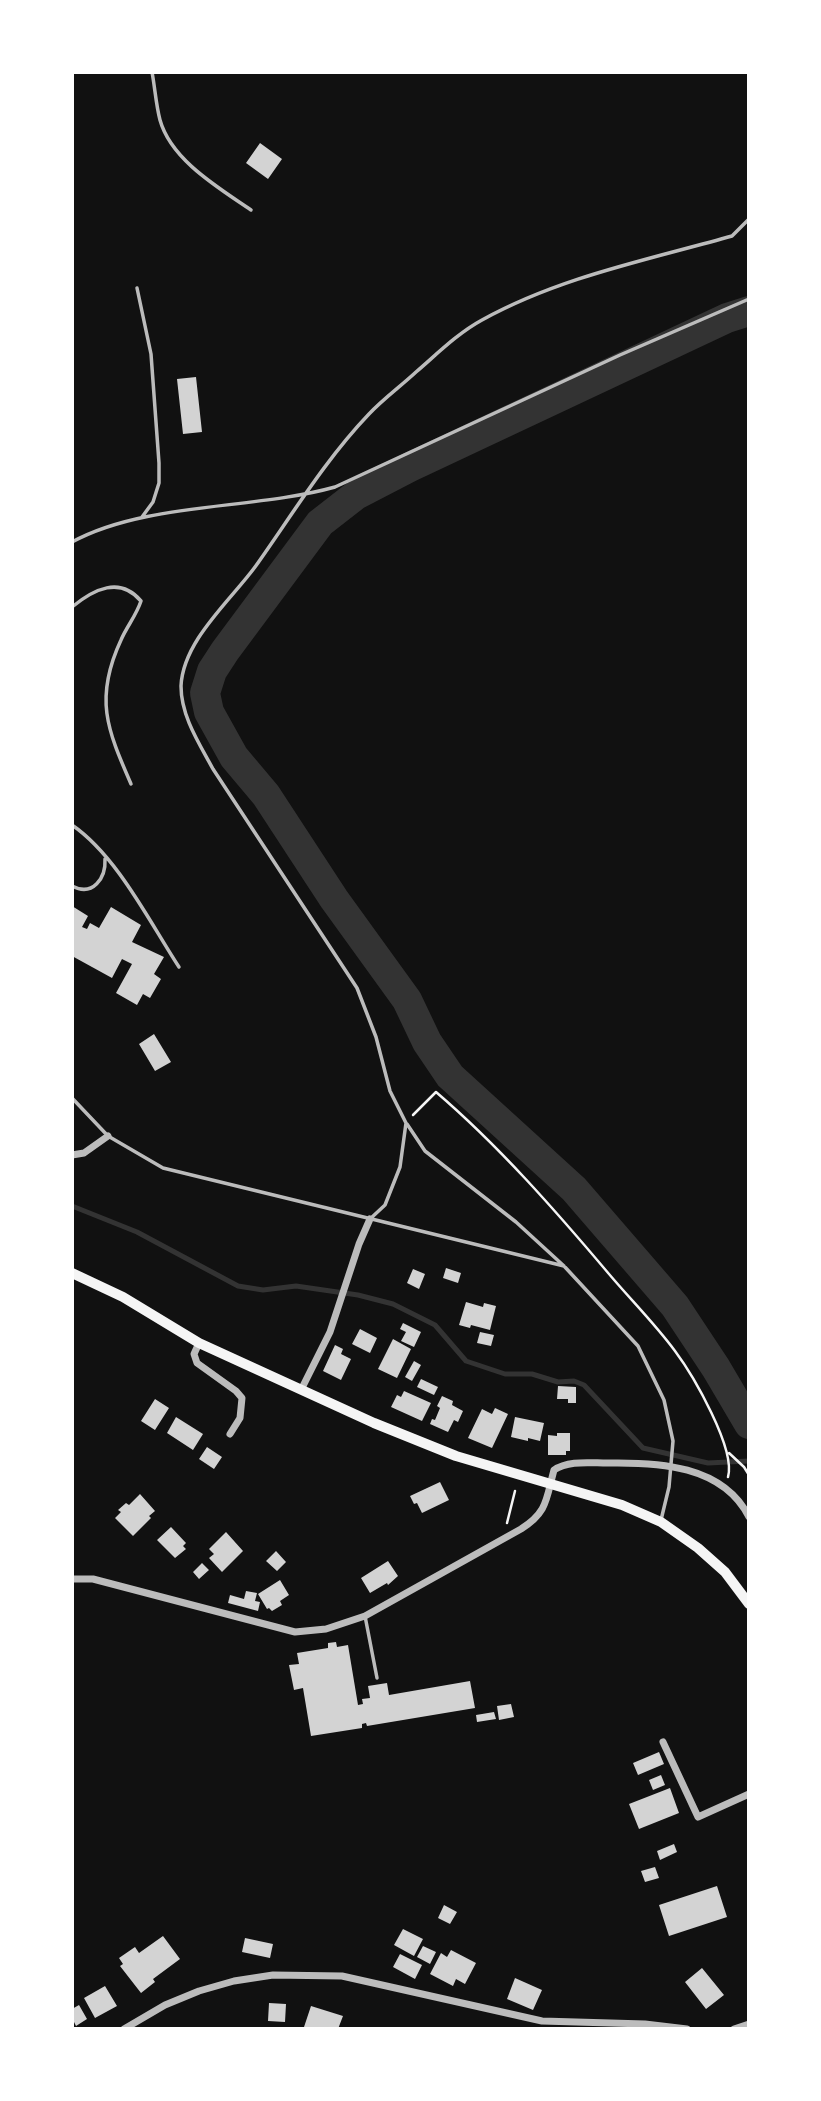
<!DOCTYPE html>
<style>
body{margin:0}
#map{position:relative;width:821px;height:2101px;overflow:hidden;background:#111;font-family:"Times New Roman",serif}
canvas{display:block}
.frame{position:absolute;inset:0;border:74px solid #fff;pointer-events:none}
</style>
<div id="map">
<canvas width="821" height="2101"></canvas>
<div class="frame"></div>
</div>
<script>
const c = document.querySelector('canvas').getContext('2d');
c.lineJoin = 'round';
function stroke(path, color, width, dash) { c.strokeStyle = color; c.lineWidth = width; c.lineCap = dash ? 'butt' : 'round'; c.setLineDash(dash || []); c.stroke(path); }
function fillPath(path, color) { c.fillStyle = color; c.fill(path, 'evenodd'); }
const stream = new Path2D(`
 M72,1206L137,1232L238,1286L263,1290L296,1286L358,1295L393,1304L435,1325L466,1361L505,1374H532L558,1382L574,1381L584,1385L643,1448L708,1463L749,1461`);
const river = new Path2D(`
 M749,311L727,318L410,467L356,495L320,523L225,651L212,671L205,693L209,712L234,757L266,795L334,899L407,1000L427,1042L450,1076L574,1189L675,1306L716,1368L749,1424`);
const building = new Path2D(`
 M260,143L282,159L268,179L246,163Z
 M196,377L202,432L183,434L177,379Z
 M72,906L88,916L82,927L87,929L90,923L99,928L111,907L141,925L132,942L164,957L154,974L161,979L150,998L143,994L137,1005L116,993L132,964L122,959L112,978L72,956Z
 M154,1034L171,1062L155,1071L139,1044Z
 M446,1268L461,1273L458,1283L443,1278Z
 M413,1269L425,1274L419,1289L407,1283Z
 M466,1302L483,1307L484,1303L496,1306L490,1330L471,1325L470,1328L459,1325Z
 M403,1323L421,1332L414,1347L401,1341L406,1332L400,1329Z
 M360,1329L377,1338L370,1353L352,1344Z
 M480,1332L494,1335L491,1346L477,1343Z
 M393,1339L411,1349L397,1378L378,1369Z
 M335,1345L343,1349L341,1354L351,1359L341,1380L323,1371Z
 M414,1361L421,1365L412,1381L405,1377Z
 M421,1379L438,1387L434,1395L417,1387Z
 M558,1386L576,1387V1403H568V1399H557Z
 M404,1391L431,1403L422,1421L391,1407L397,1395L401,1397Z
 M442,1396L453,1401L452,1405L463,1411L458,1422L454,1420L448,1432L430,1424L432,1419L435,1420L440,1408L437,1406Z
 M155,1399L169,1408L155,1430L141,1421Z
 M495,1408L508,1414L492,1448L468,1438L482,1409L492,1414Z
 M176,1417L203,1434L193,1450L167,1433Z
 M515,1417L544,1423L540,1441L528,1438V1441L511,1437Z
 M557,1433H570V1451H566V1455H548V1435L557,1436Z
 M207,1447L222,1457L214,1469L199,1459Z
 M440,1482L449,1500L422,1513L417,1503L414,1504L410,1496Z
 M140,1494L155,1511L149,1516L151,1518L133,1536L115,1518L121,1512L118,1510L126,1503L129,1505Z
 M171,1527L186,1543L183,1546L186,1549L175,1558L157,1540Z
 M226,1532L243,1551L222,1572L209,1558L214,1554L209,1549Z
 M276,1551L286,1562L277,1571L266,1561Z
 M388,1561L398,1576L388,1585L387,1583L370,1593L361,1578Z
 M202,1563L209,1570L199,1579L193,1572Z
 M280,1580L289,1595L280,1601L282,1605L272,1611L269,1608L267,1609L258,1594Z
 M246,1591L257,1593L255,1601L260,1602L258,1611L228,1603L230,1595L244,1599Z
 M336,1642L337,1647L348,1645L358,1705L363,1704L362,1699L370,1698L368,1686L387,1683L389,1695L470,1681L475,1708L367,1726L366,1723L362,1724V1728L311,1736L303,1688L294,1690L289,1665L299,1664L297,1653L328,1648V1643Z
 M511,1704L514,1717L499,1720L497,1706Z
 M494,1712L496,1719L477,1722L476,1715Z
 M659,1752L664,1764L638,1775L633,1763Z
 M661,1775L665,1785L653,1790L649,1780Z
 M670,1788L679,1813L639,1829L629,1804Z
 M674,1844L677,1852L660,1860L657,1851Z
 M655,1867L659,1878L645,1882L641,1871Z
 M717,1886L727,1917L669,1936L659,1905Z
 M444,1905L457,1912L450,1924L438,1918Z
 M403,1929L423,1939L414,1956L394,1945Z
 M163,1936L180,1959L153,1979L155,1982L141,1993L120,1966L123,1964L119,1958L135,1947L139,1953Z
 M245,1938L273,1944L270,1958L242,1952Z
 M423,1946L436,1952L430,1964L417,1957Z
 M451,1950L476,1963L465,1984L456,1979L453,1986L430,1974L441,1953L447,1957Z
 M400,1954L422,1965L415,1979L393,1967Z
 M702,1968L724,1995L706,2009L685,1982Z
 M515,1978L542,1990L533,2010L507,1999Z
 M105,1986L117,2006L95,2018L84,1998Z
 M269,2003L286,2004L285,2022L268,2021Z
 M79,2005L87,2019L76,2026L72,2018V2009Z
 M311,2006L343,2016L338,2029L304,2027Z`);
const path = new Path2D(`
 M413,1115L436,1092C499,1146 555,1210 609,1274C631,1300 655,1324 675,1351C693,1375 736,1449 728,1477
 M729,1453L744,1467L749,1475
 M507,1523L515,1491`);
const service = new Path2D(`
 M152,72C155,88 156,105 160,120C171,160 219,188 251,210
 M137,288L151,354L159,463V483L153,502L142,517
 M72,542C145,502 253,510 335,487L620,355L749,299
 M72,607C94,589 120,576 141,601C136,616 127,626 121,640C94,698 107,729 131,784
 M72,825C117,856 149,921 179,967
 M72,886C93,897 106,878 105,859
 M72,1098L108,1136L163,1168L564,1266
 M407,1124L425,1151L516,1222L564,1266L638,1346L664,1400L673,1441L669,1487L661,1520
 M370,1219L385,1205L400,1167L406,1123L390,1091L376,1037L357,988L213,769C199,743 181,716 181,686C183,641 230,601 255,567C292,515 325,460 369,414C383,399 401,386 416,372C437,354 458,333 482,320C560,277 647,260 732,236L749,219
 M365,1616L377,1678`);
const minor = new Path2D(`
 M72,1155L84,1153L108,1136
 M199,1343L194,1354L197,1363L236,1391L242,1398L240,1418L230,1434
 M301,1390L330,1332L359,1244L370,1219
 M72,1579H93L295,1632L326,1629L365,1616L521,1529C548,1512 546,1499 554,1470C568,1460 590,1463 607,1463C658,1462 723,1465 749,1517
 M663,1742L698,1817L749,1794
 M124,2029L165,2005L199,1991L234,1981L273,1975L342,1976L542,2021L645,2024L687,2029
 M734,2029L749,2024`);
const secondary = new Path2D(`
 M72,1273L123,1297L199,1343L374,1423L456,1456L622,1505L661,1522L698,1548L725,1572L749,1604`);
stroke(stream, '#333', 5);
stroke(river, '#333', 30);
fillPath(building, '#d3d3d3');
stroke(path, '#f5f5f5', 2.5);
stroke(service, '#bcbcbc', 3.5);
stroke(minor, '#bcbcbc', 7);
stroke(secondary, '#f5f5f5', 10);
</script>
